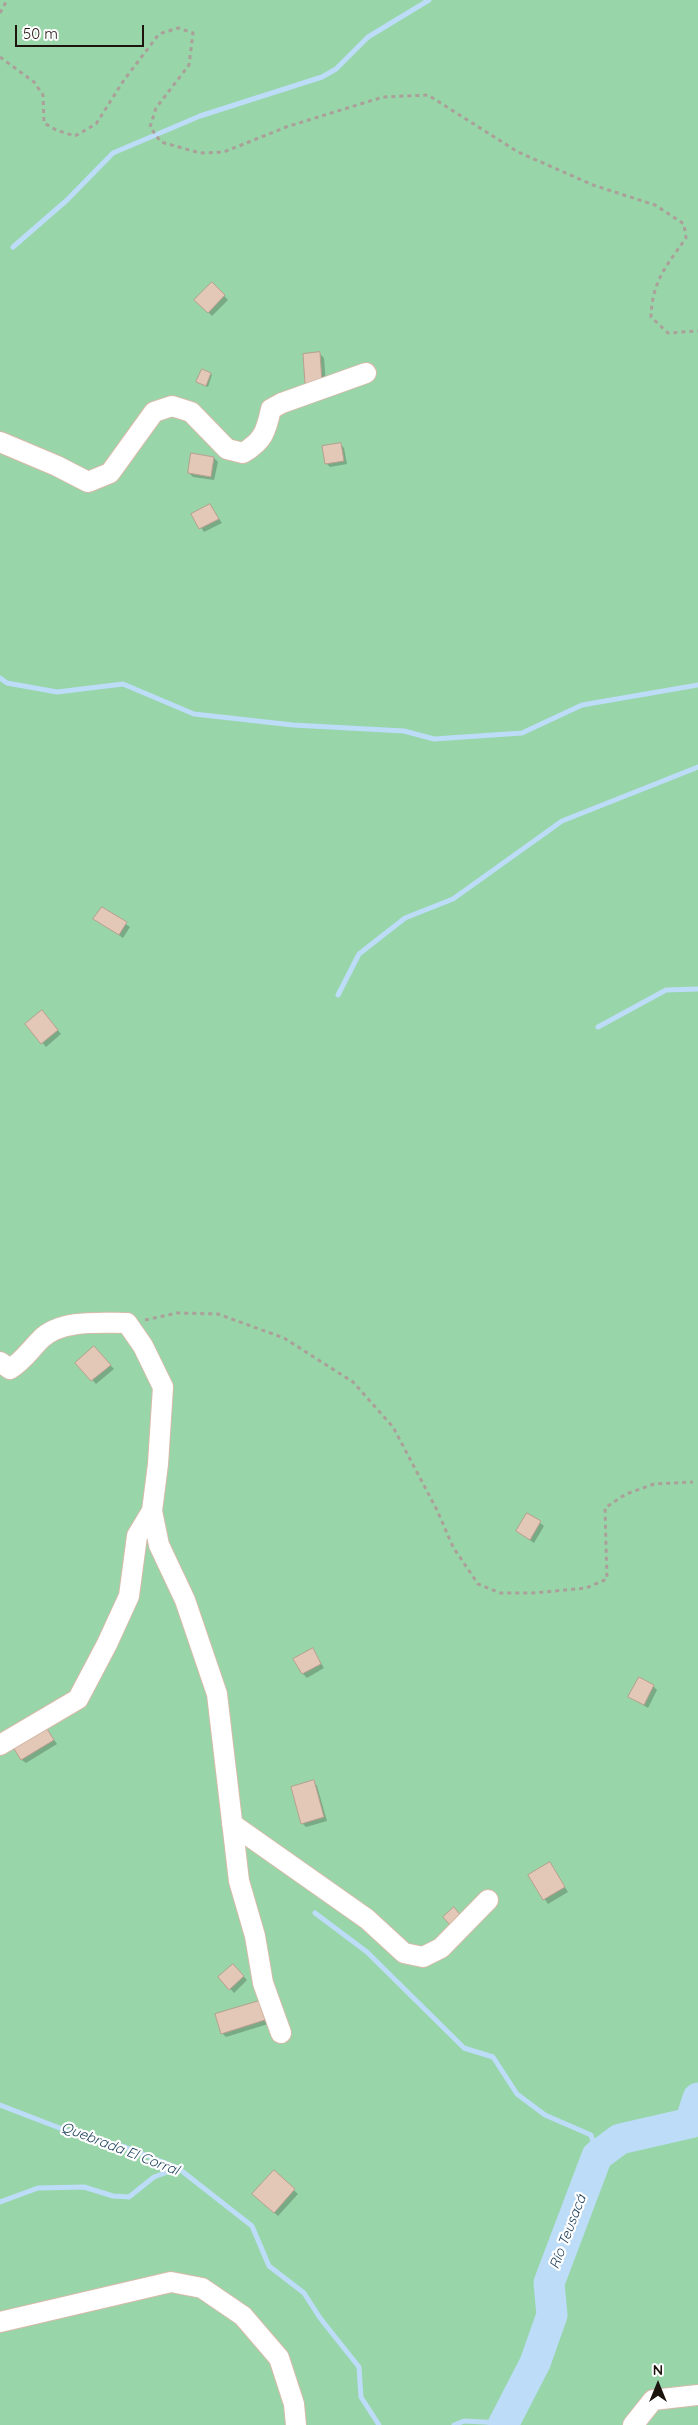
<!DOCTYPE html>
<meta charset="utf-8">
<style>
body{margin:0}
#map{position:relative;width:698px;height:2425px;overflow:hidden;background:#fcf0e9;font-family:Quicksand,sans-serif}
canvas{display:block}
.north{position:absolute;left:633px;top:2360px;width:50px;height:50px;-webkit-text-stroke:4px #fff;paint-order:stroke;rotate:0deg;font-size:14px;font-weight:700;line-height:20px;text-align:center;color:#1d140e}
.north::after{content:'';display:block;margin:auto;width:18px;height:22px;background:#1d140e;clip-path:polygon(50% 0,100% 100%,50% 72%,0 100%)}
.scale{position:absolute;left:15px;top:25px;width:129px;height:22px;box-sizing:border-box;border:2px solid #1d140e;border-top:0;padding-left:6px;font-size:15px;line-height:18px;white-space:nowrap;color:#1d140e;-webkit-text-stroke:4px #fff;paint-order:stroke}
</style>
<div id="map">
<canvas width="698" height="2425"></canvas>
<div class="north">N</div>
<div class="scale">50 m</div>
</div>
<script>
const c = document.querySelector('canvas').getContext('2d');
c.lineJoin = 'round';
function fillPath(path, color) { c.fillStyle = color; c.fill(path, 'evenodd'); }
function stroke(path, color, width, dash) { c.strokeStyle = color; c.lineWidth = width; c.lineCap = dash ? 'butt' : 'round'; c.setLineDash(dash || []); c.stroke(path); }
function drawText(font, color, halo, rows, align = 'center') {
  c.font = font + ' Quicksand,sans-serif'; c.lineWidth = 4.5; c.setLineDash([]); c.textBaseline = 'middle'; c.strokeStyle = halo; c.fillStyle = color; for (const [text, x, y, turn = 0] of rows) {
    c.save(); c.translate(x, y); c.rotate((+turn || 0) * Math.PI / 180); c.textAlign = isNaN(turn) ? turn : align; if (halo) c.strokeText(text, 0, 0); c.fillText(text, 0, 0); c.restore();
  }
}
const green = new Path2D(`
 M0,0H698V2425H0Z`);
const shadow = new Path2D(`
 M212,283L228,300L212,316L196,300Z
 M320,354L324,358L326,386L306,384Z
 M211,374L212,375L208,387L199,383Z
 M340,444L344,448L347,464L330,467L326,463Z
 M214,458L218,462L214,480L193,477L189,473Z
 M210,505L222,523L204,532L193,515Z
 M102,908L130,927L123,938L95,919Z
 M46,1016L61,1034L46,1047L27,1024Z
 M98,1352L114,1369L96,1384L77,1363Z
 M528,1514L544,1526L534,1543L517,1531Z
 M313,1650L324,1668L307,1678L303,1674Z
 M653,1686L657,1690L648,1708L630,1697Z
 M47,1729L57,1744L26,1763L22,1760Z
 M314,1782L317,1786L327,1821L306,1827L302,1823Z
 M550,1864L568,1892L548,1904L530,1876Z
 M233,1965L247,1980L234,1993L220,1977Z
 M259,2002L263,2006L268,2024L226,2037L222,2033Z
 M274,2172L298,2194L278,2216L258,2198Z`);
const stream = new Path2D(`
 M13,247L67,200L113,153L200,116L322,77L336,69L368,37L429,0
 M0,678L7,683L57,692L123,684L194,714L293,725L404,731L434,739L522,733L582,705L698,685
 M338,995L359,954L405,918L453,899L562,821L698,767
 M598,1027L666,990L698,989
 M315,1913L367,1952L464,2048L493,2057L517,2094L545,2115L591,2135L597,2156
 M0,2105L70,2132L125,2147L178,2168L252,2226L269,2266L304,2293L320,2318L359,2367L361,2397L379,2425
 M0,2202L38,2188L84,2187L113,2196L129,2197L154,2177L178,2168
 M454,2425L464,2421L504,2423`);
const river = new Path2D(`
 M503,2425L535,2363L552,2315L549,2283L597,2156L620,2139L690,2123L698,2098`);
const building = new Path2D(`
 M212,282L225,295L208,313L194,300Z
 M320,352L322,383L305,384L303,354Z
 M202,369L211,373L206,386L196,382Z
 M341,443L344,461L325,464L322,446Z
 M191,453L214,457L211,477L188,473Z
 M210,504L219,519L199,529L191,514Z
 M102,907L127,922L119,935L93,919Z
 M42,1010L58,1030L41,1044L25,1024Z
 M94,1346L111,1365L91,1381L75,1363Z
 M527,1513L541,1521L530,1540L516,1531Z
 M313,1648L321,1664L302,1674L293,1659Z
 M639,1677L654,1685L644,1705L628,1697Z
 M44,1724L54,1740L21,1760L11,1744Z
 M314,1780L324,1817L301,1824L291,1787Z
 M550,1862L565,1887L543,1900L528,1875Z
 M454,1907L461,1916L450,1925L443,1917Z
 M233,1964L244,1976L229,1990L218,1977Z
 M259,2001L265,2020L221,2034L215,2014Z
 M274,2170L295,2189L274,2213L252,2194Z`);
const path = new Path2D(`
 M0,13L7,0
 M0,57L34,82L43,95L44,123L56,130L75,136L96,124L124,80L159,34L178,28L193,33L189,65L156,108L150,127L161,142L200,153L224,152L286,127L383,97L428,95L518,152L593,185L655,205L684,224L686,238C666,266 652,282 651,317L668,333L698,331
 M145,1320L177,1313L218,1314L284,1338L353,1382L393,1427L437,1510L453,1547L478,1584L500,1593H533L586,1588L607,1579L605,1508L626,1494L654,1484L693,1482`);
const street = new Path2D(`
 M0,442L57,466L88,482L110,473L154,412L172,406L191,412L227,449L243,453C263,441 266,432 271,409L282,403L366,373
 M0,1362L10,1369C23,1361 30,1350 41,1339C61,1319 101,1323 127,1323L143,1346L163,1387L158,1464L152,1511L159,1545L185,1600L217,1694L239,1881L255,1936L263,1983L281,2033
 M0,1745L78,1699L107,1644L129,1596L137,1536L152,1511
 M232,1824L367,1919L404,1953L423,1957L441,1948L488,1900
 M0,2322L171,2282L202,2288L243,2316L279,2358L294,2404L296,2425
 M633,2425L653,2400L698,2395`);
const waterNames = [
 ["Quebrada El Corral",120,2149,21],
 ["Río Teusacá",568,2232,-69]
];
fillPath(green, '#98d5a8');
fillPath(shadow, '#0003');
stroke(stream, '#bcdcf7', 5);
stroke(river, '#bcdcf7', 31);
fillPath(building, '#e4c8b7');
stroke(building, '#baa090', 1);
stroke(street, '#d6bbaa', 22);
stroke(path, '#aba099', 3, [4, 4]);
stroke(street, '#fff', 20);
drawText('italic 14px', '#193d58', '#fff', waterNames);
</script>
